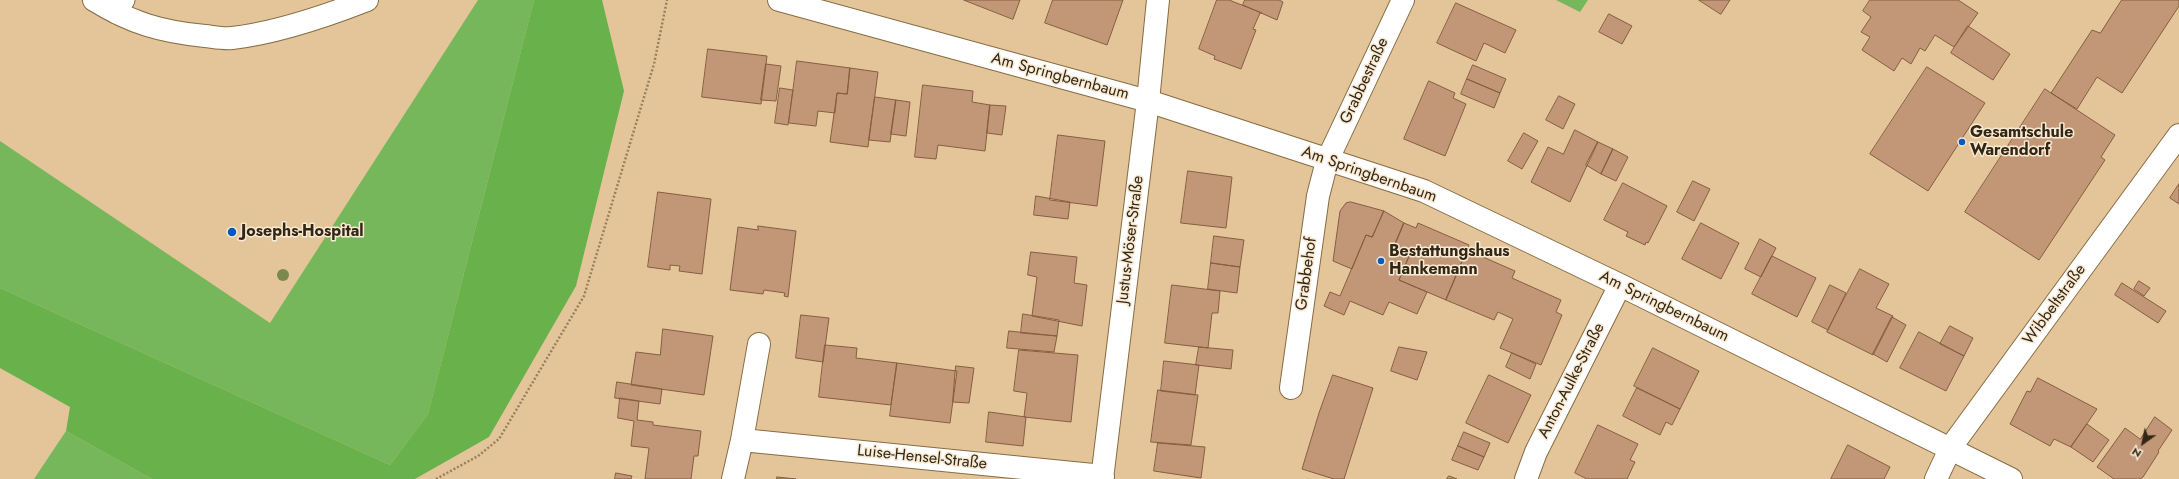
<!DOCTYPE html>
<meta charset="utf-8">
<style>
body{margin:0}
#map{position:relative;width:2179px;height:479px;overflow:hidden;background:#e3c599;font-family:Jost,sans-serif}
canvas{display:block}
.north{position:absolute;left:2123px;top:423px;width:40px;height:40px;-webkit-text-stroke:3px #f8e9d2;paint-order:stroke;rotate:213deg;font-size:11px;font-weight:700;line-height:16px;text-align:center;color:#322615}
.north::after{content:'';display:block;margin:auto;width:14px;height:18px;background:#322615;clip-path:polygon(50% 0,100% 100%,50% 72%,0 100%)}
</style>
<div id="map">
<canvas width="2179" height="479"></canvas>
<div class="north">N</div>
</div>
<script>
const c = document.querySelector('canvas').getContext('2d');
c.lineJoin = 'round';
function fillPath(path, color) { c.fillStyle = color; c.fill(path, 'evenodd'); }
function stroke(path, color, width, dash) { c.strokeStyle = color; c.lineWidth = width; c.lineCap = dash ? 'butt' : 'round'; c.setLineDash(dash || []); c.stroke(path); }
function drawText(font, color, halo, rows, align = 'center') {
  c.font = font + ' Jost,sans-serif'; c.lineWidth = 3; c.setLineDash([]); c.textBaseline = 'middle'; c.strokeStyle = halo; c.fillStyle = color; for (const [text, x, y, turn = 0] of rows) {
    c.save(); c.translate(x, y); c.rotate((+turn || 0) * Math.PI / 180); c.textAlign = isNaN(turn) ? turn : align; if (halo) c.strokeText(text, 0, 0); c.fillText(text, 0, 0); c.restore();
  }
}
const green = new Path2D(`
 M478,0H534L428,414L390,465L0,288V141L270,323Z
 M1556,0H1588L1580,12Z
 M66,431L152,479H34Z`);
const forest = new Path2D(`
 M534,0H602L624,91L576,286L489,437L415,479H152L66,431L70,407L0,368V288L390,465L428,414Z`);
const building = new Path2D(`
 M964,0H1020L1013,19Z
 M1053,0H1123L1107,45L1045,23Z
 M1217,0H1229L1262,13H1260L1253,29L1256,30L1241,69L1214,59L1215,56L1199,49Z
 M1245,0H1279L1283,2L1277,20L1243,5Z
 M1699,0H1730L1721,14Z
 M1870,0H1958L1978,13L1954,47L1935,35L1925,51L1920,48L1911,64L1902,58L1894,71L1862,50L1870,37L1861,32L1871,17L1863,11Z
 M2122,0H2179V6L2122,93L2097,77L2077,109L2051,93L2092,30L2100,33Z
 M1456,3L1516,30L1505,53L1484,43L1476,61L1437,43Z
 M1609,14L1632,26L1622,44L1599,32Z
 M1968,26L2010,54L1993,80L1951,53Z
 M708,49L767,56L761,104L702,97Z
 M797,61L850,68L847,94L837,93L835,113L818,111L816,126L789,123Z
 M766,64L781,66L776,101L761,100Z
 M1473,65L1506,79L1500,93L1467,79Z
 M1927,67L1985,103L1928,191L1870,154Z
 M850,68L878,72L868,147L830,142L837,93L847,94Z
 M1467,79L1500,93L1494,108L1461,94Z
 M1429,81L1455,93L1453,98L1466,104L1445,156L1404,139Z
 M923,85L973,91L972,102L990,105L985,151L938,145L936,159L915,157Z
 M780,88L793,90L788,125L775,123Z
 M2045,89L2115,135L2101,157L2105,160L2039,260L1965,212Z
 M1559,96L1575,104L1563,129L1546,120Z
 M875,97L896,100L890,142L869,140Z
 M896,100L910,102L906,136L891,134Z
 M990,105L1006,106L1002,135L987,133Z
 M1575,130L1598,142L1570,202L1531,182L1548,147L1563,154Z
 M1524,133L1538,141L1522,169L1508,161Z
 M1058,135L1105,141L1097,206L1050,200Z
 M1598,142L1613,149L1601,174L1586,165Z
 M1613,149L1628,157L1616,181L1601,174Z
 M1188,171L1232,177L1226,228L1181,223Z
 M1693,181L1710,189L1694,221L1677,212Z
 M1623,183L1667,206L1648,243L1646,242L1645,245L1626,236L1628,232L1604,220Z
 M2179,184V204L2170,198Z
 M658,192L711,199L702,274L679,271L680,266L670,265V270L648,267Z
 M1036,196L1070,202L1068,219L1034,215Z
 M1351,202L1384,211L1372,237L1366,235L1352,269L1333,261L1340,211L1346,203Z
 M1384,211L1404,223L1394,247L1410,254L1399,280L1427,292L1417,314L1389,302L1383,315L1350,301L1344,315L1324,306L1330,292L1340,296L1366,235L1372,237Z
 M1404,223L1416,228L1418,223L1469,245L1446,300L1399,280L1410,254L1394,247Z
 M1701,223L1739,243L1721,279L1682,259Z
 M758,226L796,231L788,297L784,296L785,293L764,290L763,294L730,290L738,227L758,230Z
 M1214,236L1244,240L1240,267L1211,263Z
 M1760,239L1776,248L1761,277L1745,269Z
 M1467,250L1515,271L1512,278L1561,300L1556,312L1562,315L1541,365L1500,348L1513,319L1498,312L1494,320L1446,300Z
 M1031,252L1077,257L1074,283L1087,285L1082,326L1032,316L1037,277L1028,275Z
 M1772,256L1816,278L1797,317L1752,294Z
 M1211,263L1240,267L1237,293L1208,289Z
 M1860,269L1889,284L1876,308L1893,316L1873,355L1827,332Z
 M2139,281L2150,288L2144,296L2134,289Z
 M2122,283L2166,311L2158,323L2115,295Z
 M1172,285L1220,291L1218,313H1212L1208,348L1165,343Z
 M1830,285L1846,293L1828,330L1812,322Z
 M1023,314L1059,320L1057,336L1021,333Z
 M801,315L829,318L823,362L796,358Z
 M1892,317L1906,325L1887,362L1873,354Z
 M1950,326L1973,338L1964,356L1940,344Z
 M663,329L713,336L704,395L631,385L636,352L660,355Z
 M1009,331L1057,336L1054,352L1007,348Z
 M1919,332L1964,356L1946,391L1900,368Z
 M825,345L857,348L856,358L897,363L891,405L819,397Z
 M1199,347L1233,350L1231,369L1196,365Z
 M1399,347L1427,352L1417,380L1391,371Z
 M1653,348L1699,371L1680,409L1634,386Z
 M1019,350L1078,355L1071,422L1024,417L1027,393L1014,391Z
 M1512,353L1536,364L1530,379L1506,367Z
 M1164,361L1199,365L1195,395L1161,391Z
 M897,363L957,371L950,423L890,416Z
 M956,366L974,368L969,403L953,402Z
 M1333,375L1373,388L1344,479H1334L1302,469L1319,413Z
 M1489,375L1531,395L1508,443L1466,423Z
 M2038,378L2097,409L2071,447L2054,439L2050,446L2010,424L2027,391L2030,392Z
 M617,382L662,389L660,404L615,398Z
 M1637,388L1680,409L1672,425L1666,422L1660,435L1623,416Z
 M1158,390L1198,395L1191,445L1151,442Z
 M620,398L639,401L637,420L653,422V425L701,431L698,456H694L691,479H645L649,448L631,446L634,421L618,418Z
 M989,412L1026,417L1023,446L986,442Z
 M2155,417L2172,430L2158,451L2159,452L2143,477L2140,479H2114L2097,467L2125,428L2140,439Z
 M2087,424L2109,440L2093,462L2071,447Z
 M1598,425L1638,444L1630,460L1635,462L1627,479H1587L1575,473Z
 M1464,432L1490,443L1484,457L1458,446Z
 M1158,443L1205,447L1201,478L1154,471Z
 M1848,445L1890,467L1884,479H1831Z
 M1458,446L1484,457L1478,470L1452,460Z
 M616,473L632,476L631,479H615Z
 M1449,476L1457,479H1447Z
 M777,477L796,479H777Z`);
const path = new Path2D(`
 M436,479L478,456L499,439L584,296L654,64L667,0`);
const lane = new Path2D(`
 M116,14L125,0`);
const street = new Path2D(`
 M94,0C131,23 162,32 205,36C214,37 224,39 232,38C276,33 326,16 367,0
 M779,0L1148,101L1424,191L1620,285L2011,479
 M1291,388L1318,196L1327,161L1403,0
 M742,440L1103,476
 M733,479L742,440L759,344
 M1102,479L1148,101L1158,0
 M1526,479L1536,452L1620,285
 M1936,479L1951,447L2179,135`);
const trees = [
 [283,275]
];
const markers = [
 [1962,142,4,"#005cc4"],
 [232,232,5,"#005cc4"],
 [1381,261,4,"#005cc4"]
];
const streetNames = [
 ["Am Springbernbaum",1060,77,15],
 ["Grabbestraße",1365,81,-65],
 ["Am Springbernbaum",1369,175,19],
 ["Justus-Möser-Straße",1131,240,-83],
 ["Grabbehof",1307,274,-82],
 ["Wibbeltstraße",2055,305,-54],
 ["Am Springbernbaum",1664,307,26],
 ["Anton-Aulke-Straße",1572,381,-63],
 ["Luise-Hensel-Straße",922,458,6]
];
const poiNames = [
 ["Gesamtschule",1970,133],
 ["Warendorf",1970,151],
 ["Josephs-Hospital",241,232],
 ["Bestattungshaus",1389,252],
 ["Hankemann",1389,270]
];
fillPath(green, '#76b75c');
fillPath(forest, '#69b14a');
fillPath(building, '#c29778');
stroke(building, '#855e40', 1);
stroke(lane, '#876c43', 21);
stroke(street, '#876c43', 24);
stroke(path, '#978060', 2.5, [2, 2]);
stroke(lane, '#fff', 19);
stroke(street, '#fff', 22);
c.fillStyle = '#7c884e';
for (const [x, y] of trees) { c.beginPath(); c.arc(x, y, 6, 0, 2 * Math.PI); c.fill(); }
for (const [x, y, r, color] of markers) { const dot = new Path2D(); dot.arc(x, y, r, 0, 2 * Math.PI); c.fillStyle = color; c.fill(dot); stroke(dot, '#f8e9d2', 1.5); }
drawText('16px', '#322615', '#f8e9d2', streetNames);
drawText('bold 16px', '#322615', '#f8e9d2', poiNames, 'left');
</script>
